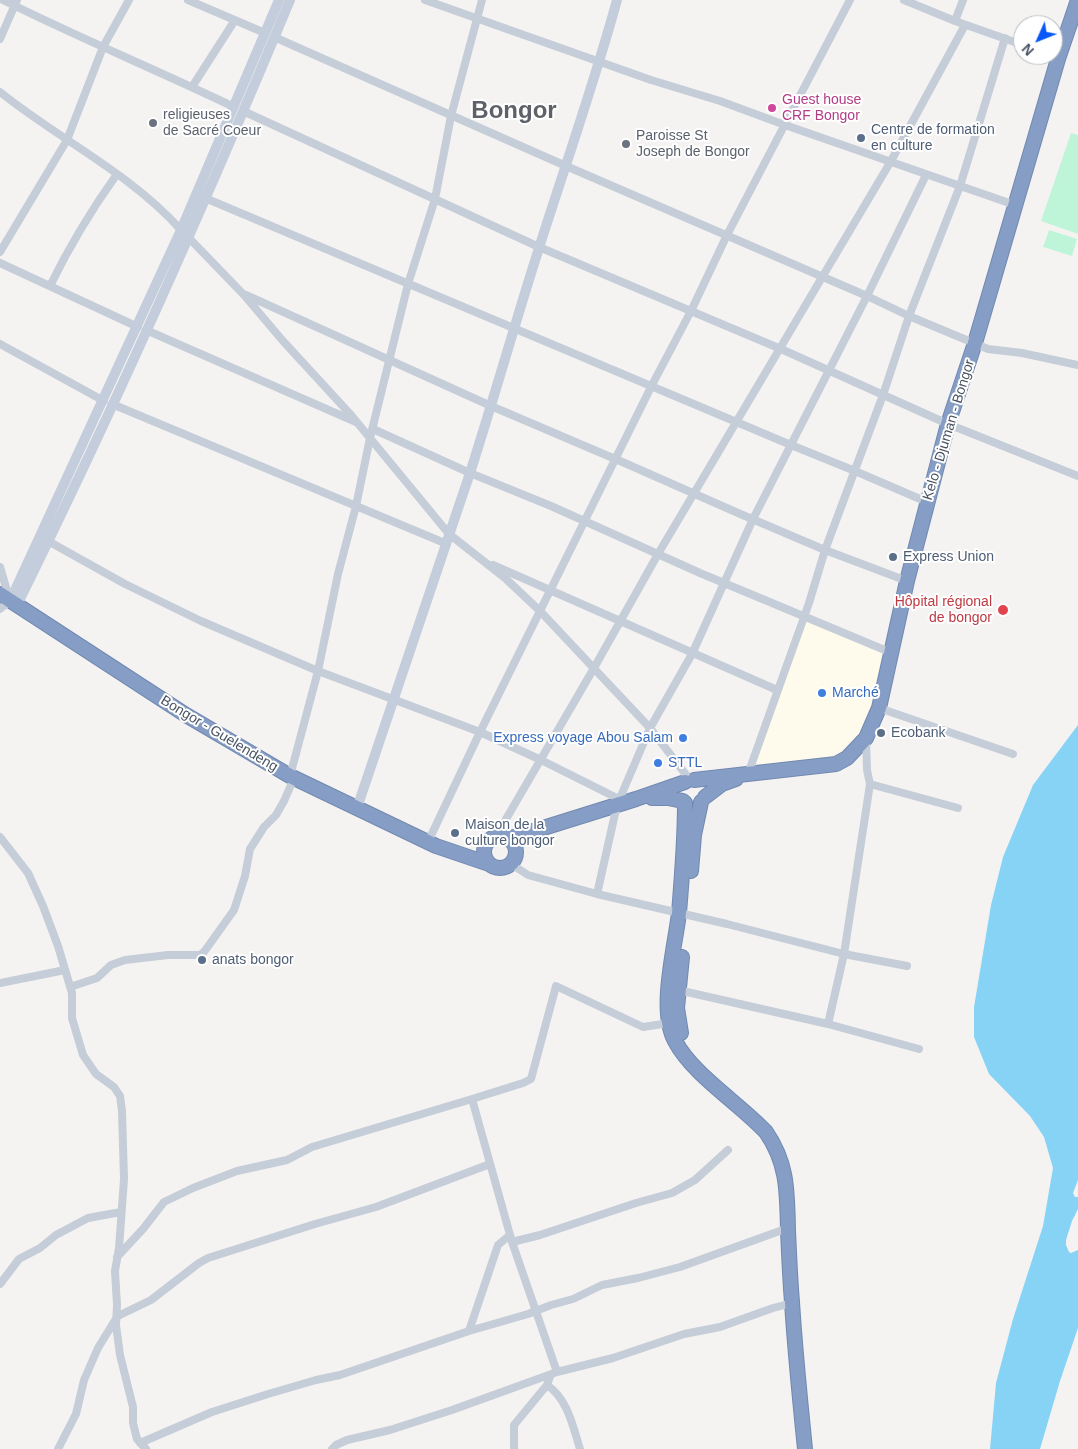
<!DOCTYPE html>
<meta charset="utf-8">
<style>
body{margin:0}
#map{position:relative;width:1078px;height:1449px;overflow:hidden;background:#f5f3f2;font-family:Helvetica,sans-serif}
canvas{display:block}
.north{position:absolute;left:1013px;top:15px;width:50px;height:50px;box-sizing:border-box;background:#fff;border:1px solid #b6bac0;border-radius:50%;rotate:226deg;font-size:14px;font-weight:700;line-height:20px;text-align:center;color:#485362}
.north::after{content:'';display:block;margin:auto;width:18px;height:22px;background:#0857f9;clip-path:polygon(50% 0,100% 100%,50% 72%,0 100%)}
</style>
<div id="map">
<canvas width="1078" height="1449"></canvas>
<div class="north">N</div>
</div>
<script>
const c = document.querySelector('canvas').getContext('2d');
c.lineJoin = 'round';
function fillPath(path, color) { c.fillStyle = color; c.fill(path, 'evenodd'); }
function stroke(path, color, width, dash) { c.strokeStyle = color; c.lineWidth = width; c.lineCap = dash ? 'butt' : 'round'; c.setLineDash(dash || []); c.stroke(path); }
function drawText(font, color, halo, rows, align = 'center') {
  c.font = font + ' Helvetica,sans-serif'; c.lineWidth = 4; c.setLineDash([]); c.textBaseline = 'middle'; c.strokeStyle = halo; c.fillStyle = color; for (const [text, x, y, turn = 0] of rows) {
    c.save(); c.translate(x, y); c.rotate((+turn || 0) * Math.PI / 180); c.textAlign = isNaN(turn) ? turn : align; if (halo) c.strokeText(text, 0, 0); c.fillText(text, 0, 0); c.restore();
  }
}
const commercial = new Path2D(`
 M801,611L887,646L872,715L859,739L839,759L748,766Z`);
const green = new Path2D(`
 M1071,133L1078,135V234L1041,221Z
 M1049,230L1077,239L1072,256L1043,247Z`);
const water = new Path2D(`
 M1078,725V1180L1073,1193L1075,1197H1078V1209L1072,1221L1066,1240V1245L1069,1252L1071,1253L1078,1250V1328L1060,1381L1040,1449H990L996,1383L1013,1319L1043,1226L1053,1168L1044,1137L1030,1116L989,1074L974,1037V1007L991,905L1003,857L1033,785Z`);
const street = new Path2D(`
 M3,0C79,38 157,70 234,107
 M188,0L265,33
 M425,0L651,80L720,101L785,125L1015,205
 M904,0L955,21L1023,45
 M955,21L963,0
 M274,37L566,166L867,296L909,316L988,349L1022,353L1078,365
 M0,39L17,0
 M192,87L235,20
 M0,92C60,140 130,173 181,230
 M243,111L539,247L781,349L948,424L1078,476
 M205,198L791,445L855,471L927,502
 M188,237L244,295L283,341L351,415L449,534L505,578L540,611L650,728L690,780
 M0,252L67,140L103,47L129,0
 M0,263L138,327
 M50,286C69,247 92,209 117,174
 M246,295L491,406L627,464L738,513L825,550L907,581
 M146,330L356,422
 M0,344L104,401
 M112,404L447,544
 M373,429L470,473L551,506L700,573L892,653
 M48,541L125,584L201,621L318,671L480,732L541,760L619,799
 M493,565L777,690
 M0,567L10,601L0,609
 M879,708L1013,754
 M748,774L809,603L825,550L883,395L909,316L960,186L1005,38
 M290,776L318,671L338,574L356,506L370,438L408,284L435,199L451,116L482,0
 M870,784L958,808
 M0,837L28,873L43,906L58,946L72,993V1018L83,1055L96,1074L114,1087L120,1096L122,1111L124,1179L119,1248L115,1271L117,1305L116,1325L120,1355L133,1407V1423L137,1439L146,1449
 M495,838L594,668L658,554L891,161L965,25
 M428,842L480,732L652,385L691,311L727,235L850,0
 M511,864L528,875L597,894L727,924L844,954L907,966
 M597,894L617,805L650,728L692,654L753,519L867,296L926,175
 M0,983L65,970
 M70,987L97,978L111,965L125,960L168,955H200L204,952L234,910L245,876L250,849L264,827L276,815L284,801L294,778
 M678,990L828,1024L919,1049
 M828,1024L844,954L870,784L867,770L866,738
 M472,1099L512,1242L557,1372
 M512,1242L540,1235L636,1203L672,1193L695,1180L728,1150
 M117,1257L143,1229L164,1202L193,1188L237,1171L287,1160L312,1147L472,1099L523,1083L531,1079L556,986L643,1027L669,1023
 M0,1284L19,1259L40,1248L56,1235L88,1218L121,1212
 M469,1331L498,1245L510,1235
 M547,1385C568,1399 573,1427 580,1449
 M140,1443L212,1412L268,1394L316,1380L340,1375L469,1331L528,1314L551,1305L573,1299L602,1285L638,1278L680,1267L788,1228
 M58,1449L76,1414L84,1380L98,1348L117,1317L120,1315L151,1300L199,1263L208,1258L315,1224L376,1207L490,1164
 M332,1449L336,1445L347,1440L390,1430L452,1410L557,1372L613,1358L684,1334L720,1327L773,1308L792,1303
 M514,1449V1425L547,1385L551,1374`);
const secondary = new Path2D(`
 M10,601L181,230L279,0
 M17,605C115,407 205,204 290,0
 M357,808C394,696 433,585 470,473C494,398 515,323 539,248C565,166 594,84 617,0`);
const highway = new Path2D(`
 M0,594L186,715L290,776L436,846L489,864
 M694,780L836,764L847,758L866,738L879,708L907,581L948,424L975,343L1058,59L1078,0
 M705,797L722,784L736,779
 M652,798H668L683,801
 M685,803C685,840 682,877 679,913C675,947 658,1011 675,1041C693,1075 739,1103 766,1132C788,1164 787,1192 788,1230C789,1254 790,1278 792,1302C795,1351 800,1400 805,1449
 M484 852a16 16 0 1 1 32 0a16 16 0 1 1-32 0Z
 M508,839L636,799L685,782
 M691,871L694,835L701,802
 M681,1033L677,1008L682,957`);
const markers = [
 [772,108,5,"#d1479c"],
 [153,123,5,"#6b7280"],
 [861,138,5,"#5c6f8a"],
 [626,144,5,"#6b7280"],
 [893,557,5,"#5c6f8a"],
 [1003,610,6,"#e0444e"],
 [822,693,5,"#3f7fe0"],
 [881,733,5,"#5c6f8a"],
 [683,738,5,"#3f7fe0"],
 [658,763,5,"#3f7fe0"],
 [455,833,5,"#5c6f8a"],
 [202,960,5,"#5c6f8a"]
];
const hotelNames = [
 ["Guest house",782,100],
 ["CRF Bongor",782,116]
];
const worshipNames = [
 ["religieuses",163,115],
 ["de Sacré Coeur",163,131],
 ["Paroisse St",636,136],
 ["Joseph de Bongor",636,152]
];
const serviceNames = [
 ["Centre de formation",871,130],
 ["en culture",871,146],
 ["Express Union",903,557],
 ["Ecobank",891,733],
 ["Maison de la",465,825],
 ["culture bongor",465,841],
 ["anats bongor",212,960]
];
const streetNames = [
 ["Kelo - Djuman - Bongor",949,430,-73],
 ["Bongor - Guelendeng",219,734,31]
];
const healthNames = [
 ["Hôpital régional",992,602],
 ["de bongor",992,618]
];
const shopNames = [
 ["Marché",832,693],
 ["Express voyage Abou Salam",673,738,"right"],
 ["STTL",668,763]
];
const townNames = [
 ["Bongor",514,111]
];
fillPath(commercial, '#fefbed');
fillPath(green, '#bef5d9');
fillPath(water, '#87d3f6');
stroke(highway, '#7189b1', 16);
stroke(street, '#c5cdd8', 8);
stroke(secondary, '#c4cddc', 10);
stroke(highway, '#869ec5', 14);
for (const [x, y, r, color] of markers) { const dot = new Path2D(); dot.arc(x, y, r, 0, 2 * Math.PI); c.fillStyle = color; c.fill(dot); stroke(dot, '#fff', 2); }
drawText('14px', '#b23c85', '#fff', hotelNames, 'left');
drawText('14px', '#5b616d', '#fff', worshipNames, 'left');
drawText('14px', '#4e5e75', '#fff', serviceNames, 'left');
drawText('14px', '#485362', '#fff', streetNames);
drawText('14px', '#be3a42', '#fff', healthNames, 'right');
drawText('14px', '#366cbe', '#fff', shopNames, 'left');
drawText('bold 24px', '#5e6168', '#fff', townNames);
</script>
